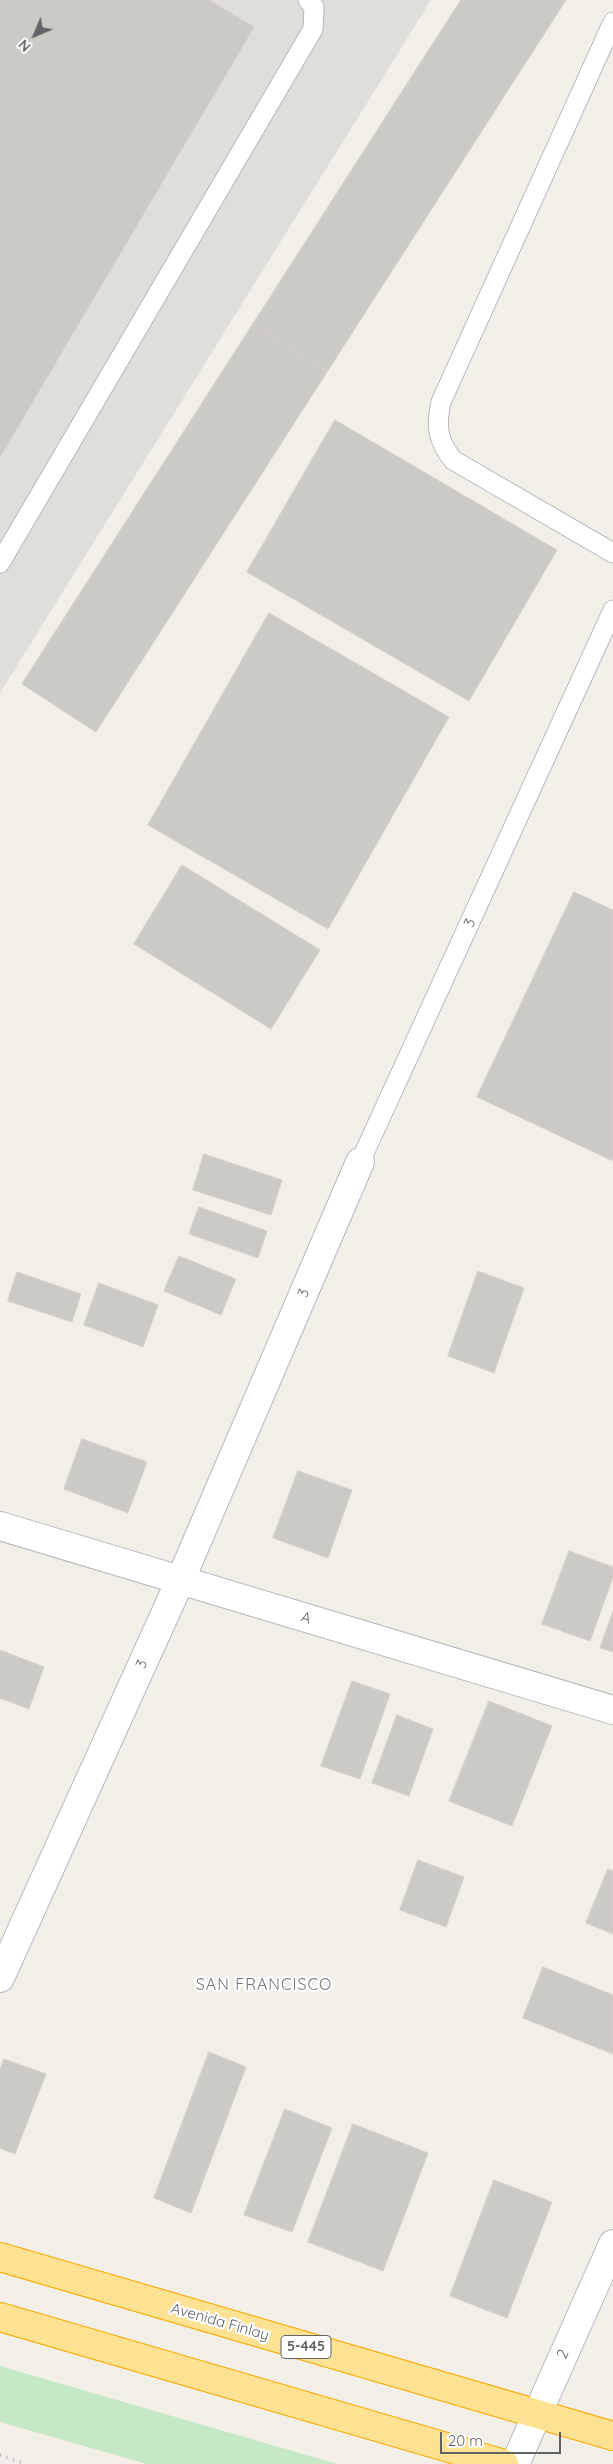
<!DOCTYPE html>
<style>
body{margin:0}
#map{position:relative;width:613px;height:2464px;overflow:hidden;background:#f1efe8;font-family:Quicksand,sans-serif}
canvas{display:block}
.north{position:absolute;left:10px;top:10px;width:50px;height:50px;-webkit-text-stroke:4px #fff;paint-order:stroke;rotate:225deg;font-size:14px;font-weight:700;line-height:20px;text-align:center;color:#5f6368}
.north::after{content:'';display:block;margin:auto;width:18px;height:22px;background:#5f6368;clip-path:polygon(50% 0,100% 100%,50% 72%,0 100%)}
.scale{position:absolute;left:440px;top:2432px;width:121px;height:22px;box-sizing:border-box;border:2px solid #5f6368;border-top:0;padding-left:6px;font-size:15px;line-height:18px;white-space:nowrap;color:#5f6368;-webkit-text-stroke:4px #fff;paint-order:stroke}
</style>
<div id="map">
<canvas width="613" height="2464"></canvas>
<div class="north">N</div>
<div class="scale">20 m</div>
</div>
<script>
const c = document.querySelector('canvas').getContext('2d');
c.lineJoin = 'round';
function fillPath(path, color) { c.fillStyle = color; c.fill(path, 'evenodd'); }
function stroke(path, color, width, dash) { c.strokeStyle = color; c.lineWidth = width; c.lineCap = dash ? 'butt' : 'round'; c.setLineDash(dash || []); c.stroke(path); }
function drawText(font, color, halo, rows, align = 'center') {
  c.font = font + ' Quicksand,sans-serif'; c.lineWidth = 4.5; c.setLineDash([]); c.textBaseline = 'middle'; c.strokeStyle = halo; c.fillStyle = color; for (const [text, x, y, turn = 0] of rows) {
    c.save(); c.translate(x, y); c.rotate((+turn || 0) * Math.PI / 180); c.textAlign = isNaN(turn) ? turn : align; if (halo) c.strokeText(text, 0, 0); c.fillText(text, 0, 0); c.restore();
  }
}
const industrial = new Path2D(`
 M0,0H431L0,693Z`);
const green = new Path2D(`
 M0,2366L337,2464H147L0,2422Z`);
const building = new Path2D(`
 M0,0H209L254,27L0,457Z
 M461,0H566L327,372L253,324Z
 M253,324L327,372L96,732L22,684Z
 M335,420L557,550L469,701L247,572Z
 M269,613L449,717L328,929L148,825Z
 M182,865L320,950L271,1029L134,944Z
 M574,892L613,910V1161L477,1097Z
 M204,1154L282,1180L271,1215L193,1190Z
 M199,1207L267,1231L258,1258L189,1234Z
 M179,1256L236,1279L221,1315L164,1291Z
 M478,1271L524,1288L494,1373L448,1356Z
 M17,1272L81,1294L72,1322L8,1301Z
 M99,1283L158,1305L143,1347L84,1325Z
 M82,1439L147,1462L128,1513L64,1489Z
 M298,1471L352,1490L328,1558L273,1538Z
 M569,1551L613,1567V1577L590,1641L542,1624Z
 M613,1612V1652L600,1648Z
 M0,1650L44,1667L29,1709L0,1698Z
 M352,1681L390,1694L360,1779L321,1766Z
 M489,1701L552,1726L512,1826L449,1801Z
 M397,1715L433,1729L409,1796L372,1783Z
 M418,1860L464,1877L446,1927L400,1910Z
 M608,1869L613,1871V1934L586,1923Z
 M543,1967L613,1995V2054L523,2018Z
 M209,2052L246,2067L191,2213L154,2198Z
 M4,2059L46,2074L15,2154L0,2148V2070Z
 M285,2109L332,2128L292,2232L244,2215Z
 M353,2124L428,2153L383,2271L308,2242Z
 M494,2180L552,2202L507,2318L450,2296Z`);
const lane = new Path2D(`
 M613,22L441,402C436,426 437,440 453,460L613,553
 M0,563L313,29L314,7L308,0
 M360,1162L613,610`);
const street = new Path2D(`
 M0,1526L613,1710
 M0,1978L180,1581L360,1162
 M515,2464L613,2244`);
const highway = new Path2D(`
 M0,2257L613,2436
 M0,2317L504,2464`);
const rail = new Path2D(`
 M0,2455L26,2464`);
const shields = [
 [306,2347,50]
];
const shieldNames = [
 ["5-445",306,2347]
];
const streetNames = [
 ["3",470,923,-65],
 ["3",304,1293,-67],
 ["A",306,1618,17],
 ["3",142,1664,-66],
 ["Avenida Finlay",220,2322,16],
 ["2",563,2354,-66]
];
const neighbourhoodNames = [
 ["SAN FRANCISCO",264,1985]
];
fillPath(industrial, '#e0deda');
fillPath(green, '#c5e8c5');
fillPath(building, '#cccac5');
stroke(building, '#d6d1c6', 1);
stroke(lane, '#b5b8bc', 21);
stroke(street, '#b5b8bc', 30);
stroke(highway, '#f9ab00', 30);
stroke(lane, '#fff', 19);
stroke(street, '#fff', 28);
stroke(highway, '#fde293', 28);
stroke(rail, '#b6b7b8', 4, [1, 6]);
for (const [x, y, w] of shields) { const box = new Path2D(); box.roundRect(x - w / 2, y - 11.5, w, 23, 4); c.fillStyle = '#fff'; c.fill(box); stroke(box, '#5f6368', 1); }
drawText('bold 14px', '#5f6368', null, shieldNames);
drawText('15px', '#5f6368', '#fff', streetNames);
c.letterSpacing = '1px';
drawText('16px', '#70757a', '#fff', neighbourhoodNames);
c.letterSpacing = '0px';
</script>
